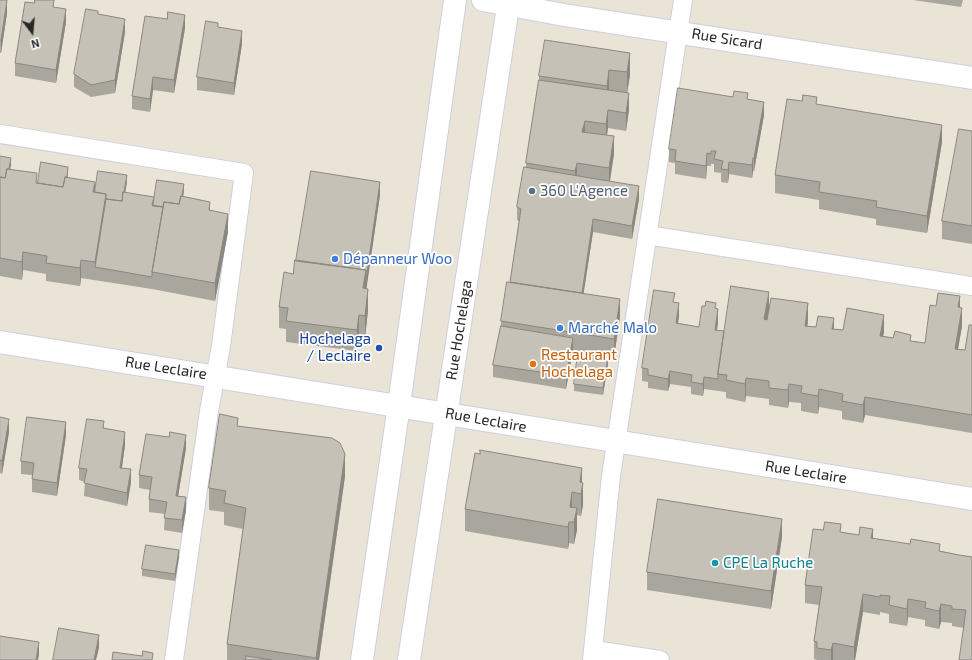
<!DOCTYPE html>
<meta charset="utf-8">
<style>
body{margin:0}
#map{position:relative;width:972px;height:660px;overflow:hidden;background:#eae4d7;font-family:"Exo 2",sans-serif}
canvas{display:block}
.north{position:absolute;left:12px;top:12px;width:40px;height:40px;-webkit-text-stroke:3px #fff;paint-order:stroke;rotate:164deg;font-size:11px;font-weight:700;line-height:16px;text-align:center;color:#272727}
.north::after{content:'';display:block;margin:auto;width:14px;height:18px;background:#272727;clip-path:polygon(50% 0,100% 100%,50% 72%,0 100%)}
</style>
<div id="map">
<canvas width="972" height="660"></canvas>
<div class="north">N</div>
</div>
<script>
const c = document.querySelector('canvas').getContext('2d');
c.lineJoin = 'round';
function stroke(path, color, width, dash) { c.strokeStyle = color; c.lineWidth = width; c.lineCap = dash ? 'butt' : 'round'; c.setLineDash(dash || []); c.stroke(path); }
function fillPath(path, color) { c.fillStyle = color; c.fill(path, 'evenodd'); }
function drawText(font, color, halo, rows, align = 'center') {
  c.font = font + ' "Exo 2",sans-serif'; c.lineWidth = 3.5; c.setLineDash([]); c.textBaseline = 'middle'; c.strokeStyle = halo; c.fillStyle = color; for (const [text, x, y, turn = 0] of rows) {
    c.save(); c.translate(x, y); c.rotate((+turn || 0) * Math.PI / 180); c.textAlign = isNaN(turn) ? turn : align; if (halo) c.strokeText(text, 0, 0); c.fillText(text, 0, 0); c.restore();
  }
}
const service = new Path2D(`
 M0,134L244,173L221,346L209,411L174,660
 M647,235L972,286
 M594,650L660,660
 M592,660L611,476L683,0`);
const minor = new Path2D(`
 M483,0L564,15L972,78
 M0,342C324,393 648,447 972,499`);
const secondary = new Path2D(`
 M362,660L399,405L455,0
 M409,660L509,0`);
const wall = new Path2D(`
 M0,0L7,13L1,53H0Z
 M913,0H963L961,7Z
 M54,7L66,22L56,83L15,76V63Z
 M98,14L125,32L115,93L91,97L74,87V74Z
 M185,28L174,93L153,90L150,112L132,109V96Z
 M242,44L234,95L197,90V77Z
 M630,53V75L627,92L629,110L626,131L608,128L607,135L614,154L610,181L639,199L632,239L593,232L583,293L620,317L614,357L573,350L566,389L493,377V365L501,326V321L510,282L519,221L517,220V207L526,168V163L539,80V76Z
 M748,99L764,115L754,171H753L752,178L729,174L728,183L721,182V173L714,172V164H711V166H707L706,179L675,174V163L669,162V149Z
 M817,105L942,142L927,233L876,225V219L819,209V200L775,193V175Z
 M972,131V244L942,239V221Z
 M0,156L11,165L10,169L37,183L68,173V177L95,192L127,182L125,192L154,202L184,191L183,196L210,211L228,232L215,301L152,289L81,278L80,286L46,281V274L23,270L22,280L0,276Z
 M380,195L366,288L368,310L365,338L359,337L357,351L286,342V329L279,328V307L293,274L296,261Z
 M675,302L679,316L678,323L699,327L716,309L718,322L717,330L724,331L769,309L767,320L808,321L807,326L843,330L884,332L883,336L925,343L936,306L960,308L962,326L958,349L965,350L972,325V433L865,415L863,423L842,419V411L819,407L818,414L801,411V403L789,402L788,408L769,405V399L746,396L745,402L726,398V392L704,389L703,396L691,394V387L670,384L668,391L648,388V382L642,381V368Z
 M608,364L603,395L574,391V384Z
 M0,417L9,432L2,474L0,473Z
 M238,426L345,476L319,660H227V644L243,529L224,525V512L209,510V488Z
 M104,428L125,445L122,468L131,482L127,506L84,496L85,482L79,480V468Z
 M66,435L57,496L32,492V475L21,474V461Z
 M186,448L178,496L186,510L182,533L164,530L165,514L149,512V499L150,490L139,488V475Z
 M582,483L583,505L581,516L577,515V530L574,544L569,543L568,549L465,531V509Z
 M841,532L940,551L959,555L972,557V660L964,628L952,626V623L941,622L939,629L925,626V620L908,617L907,626L889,623V614L880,612V615L863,612L855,660H817L814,659V641L819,605L805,603V585Z
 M782,537L771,609L647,590V572Z
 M179,557L175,581L142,576V569Z`);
const shadedWall = new Path2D(`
 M7,0V13L1,53V40Z
 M66,9V22L56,83V70Z
 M185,15V28L174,93V80Z
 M125,19V32L115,93V80Z
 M242,31V44L234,95V83Z
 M630,53V75L627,94V72Z
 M609,70V91L607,107V86Z
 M153,77V90L150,112V99Z
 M629,93V110L626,131V113Z
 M764,102V115L754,171V158Z
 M608,110V128L606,142V124Z
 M585,121V139L582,132Z
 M942,125V142L927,233V216Z
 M614,136V154L609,186V168Z
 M707,153V166L706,179V166Z
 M11,158V165L5,196V189Z
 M753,158V171L752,178V165Z
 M729,162V174L728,183V170Z
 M577,163V180L575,189V171Z
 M127,175V182L122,214V207Z
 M95,182V200L93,192Z
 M380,182V195L366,292L363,288L366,270Z
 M184,184V191L179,222V215Z
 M639,186V199L632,239V226Z
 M106,194V212L95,267V262Z
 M210,202V219L209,210Z
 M228,214V232L215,301V283Z
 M593,219V232L581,311V298Z
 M23,252V270L22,280V262Z
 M81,260V278L80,286V268Z
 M368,289V310L365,338V316Z
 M769,292V309L764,337V319Z
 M960,296V314L958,307Z
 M620,299V317L614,357V339Z
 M679,303V316L676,336V323Z
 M808,303V321L805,343V326Z
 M962,308V326L955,366V349Z
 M718,309V322L715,343V330Z
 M359,315V337L357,351V330Z
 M884,315V332L880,354V336Z
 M834,318V336L832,329Z
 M573,338V351L566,389V376Z
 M608,357V364L603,395V388Z
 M670,371V384L668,391V379Z
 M704,377V389L703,396V384Z
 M746,378V396L745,402V384Z
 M789,384V402L788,408V390Z
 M819,389V407L818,414V396Z
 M865,397V415L863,423V405Z
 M9,419V432L2,474V461Z
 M66,422V435L57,496V483Z
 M125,432V445L120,480V468Z
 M186,435V448L176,509V496Z
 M345,454V476L319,660H316Z
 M582,468V488L583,483V505L581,516V494L580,482Z
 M131,469V482L127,506V493Z
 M572,492V514L570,507Z
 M186,497V510L182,533V520Z
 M577,508V530L574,544V522Z
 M782,519V537L771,609V591Z
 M569,522V543L568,549V527Z
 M873,529V547L871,538Z
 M179,550V557L175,581V574Z
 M863,594V612L855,660H854V647Z
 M908,599V617L907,626V609Z
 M941,604V622L939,629V611Z
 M99,635V648L96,660H94Z
 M39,642V655L38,660H36Z
 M833,643V660H831V650Z`);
const building = new Path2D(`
 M0,0H7L1,40H0Z
 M35,0H54L53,7L66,9L56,70L15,63L25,2L34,3Z
 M86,9L98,11V14L125,19L115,80L91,85L74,74Z
 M168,12L185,15L174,80L153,77L150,99L132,96L145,16L167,19Z
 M206,21L218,23V27L242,31L234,83L197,77Z
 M545,40L630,53L627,72L609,70L607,86L539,76Z
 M539,80L629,93L626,113L608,110L606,124L585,121L582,132L614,136L609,168L577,163L575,171L526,163Z
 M678,88L733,97L734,91L748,93L747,99L764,102L754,158H753L752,165L729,162L728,170L721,169L723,161L714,159L716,151H711V154L707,153L706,166L675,161L676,150L669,149Z
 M803,95L817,97L816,104L942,125L927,216L876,207L877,201L819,192L820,182L775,175L787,99L802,101Z
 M959,129L972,131V226L942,221Z
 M0,156L11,158L9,169H7L5,178L0,177Z
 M41,162L68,167L67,177H65L63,187L38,183Z
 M524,167L639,186L632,226L593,219L582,293L510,282L521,209L517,207Z
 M7,169L37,173L36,183L63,187L65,177L95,182L93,192L106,194L95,262L81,260L80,268L46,263L47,256L23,252L22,262L0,258V177L5,178Z
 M98,171L127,175L124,192H123L122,201L106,199V194L95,192Z
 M311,171L380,182L366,279V270L296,261Z
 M157,180L184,184L182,196H181L179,204L164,202L163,207L153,206Z
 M123,192L154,197L152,205L163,207L152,272V277L95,267L106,199L122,201Z
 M181,196L210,202L209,210L228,214L215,283L152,272L164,202L179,204Z
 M295,260L366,270L363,288L368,289L365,316L359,315L357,330L286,321L288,308L279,307L284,272L293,274Z
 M507,282L620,299L614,339L501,321Z
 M731,286L769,292L764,319L767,320L771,298L808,303L805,326L816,327L818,316L834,318L832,329L843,330L847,308L884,315L880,336L893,338L895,331L911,335L910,341L925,343L930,305L936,306L938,293L960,296L958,307L962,308L955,349L965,350L969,325H972V415L865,397L863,405L842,401L843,394L819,389L818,396L801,393L802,386L789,384L788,390L769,388V381L746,378L745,384L726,380L727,375L718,374Z
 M654,290L675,293L673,302L679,303L676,323L699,327L702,306H705L706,301L716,303L715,308L718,309L715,330L724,331L718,374V379L704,377L703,384L691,382L692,375L670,371L668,379L648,375V369L642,368Z
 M501,326L573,338L566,376L493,365Z
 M578,353L608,357L603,388L574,384Z
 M220,414L238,418L237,426L332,438L340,443L345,454L316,658L227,644L246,508L224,503L226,491L209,488Z
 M0,417L9,419L2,461L0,460Z
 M27,417L66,422L57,483L32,479L34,463L21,461Z
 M87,419L104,421L103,428L125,432L120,468L131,469L127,493L84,483L87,469L79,468Z
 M170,432L186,435L176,496L186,497L182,520L164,518L167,502L149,499L152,477L139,475L146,434L169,437Z
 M480,450L582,468L580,482L583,483L581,494L572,492L570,507L577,508L574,522H569L568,527L465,509L475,453L480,454Z
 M658,499L782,519L771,591L647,572Z
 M825,522L841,524L840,532L859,535L860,527L873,529L871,538L910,544L911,539L940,544L939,551L959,555L972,557V660H959L966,610L952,609V606L941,604L939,611L925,608L926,602L908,599L907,609L889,605L890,596L880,595V597L863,594L854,647L833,643L831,650L817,648V642L814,641L822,587L805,585L813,529L823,530Z
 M146,545L179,550L175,574L142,569Z
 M59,628L99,635L94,660H53Z
 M0,636L39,642L36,660H0Z
 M143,651L153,653L152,660H112L113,652L142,656Z
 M246,656L272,660H246Z`);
const markers = [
 [532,191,4,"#5c6f8a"],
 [335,259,4,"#3f7fe0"],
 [560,328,4,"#3f7fe0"],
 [379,348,4,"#1a4fb4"],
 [533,364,4,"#e8710a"],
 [715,563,4,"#0f9aa8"]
];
const streetNames = [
 ["Rue Sicard",727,39,9],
 ["Rue Hochelaga",459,330,-81],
 ["Rue Leclaire",166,368,9],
 ["Rue Leclaire",486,420,10],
 ["Rue Leclaire",806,472,9]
];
const serviceNames = [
 ["360 L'Agence",540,191]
];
const shopNames = [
 ["Dépanneur Woo",343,259],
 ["Marché Malo",568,328]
];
const transitNames = [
 ["Hochelaga",371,339],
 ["/ Leclaire",371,356]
];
const foodNames = [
 ["Restaurant",541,355],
 ["Hochelaga",541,372]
];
const cultureNames = [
 ["CPE La Ruche",723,563]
];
stroke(service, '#cdcee1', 20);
stroke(minor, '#cdcee1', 24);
stroke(secondary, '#cdcee1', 24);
stroke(service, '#fff', 18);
stroke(minor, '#fff', 22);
stroke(secondary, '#fff', 22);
fillPath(wall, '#a9a69d');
fillPath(shadedWall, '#8a8780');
fillPath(building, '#c5c1b7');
stroke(building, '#8a8780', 1);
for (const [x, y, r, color] of markers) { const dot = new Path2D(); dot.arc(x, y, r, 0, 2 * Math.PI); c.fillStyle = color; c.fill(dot); stroke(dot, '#fff', 1.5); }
drawText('15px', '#272727', '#fff', streetNames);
drawText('15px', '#4e5e75', '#fff', serviceNames, 'left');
drawText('15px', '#366cbe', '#fff', shopNames, 'left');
drawText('15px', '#164399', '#fff', transitNames, 'right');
drawText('15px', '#c56008', '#fff', foodNames, 'left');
drawText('15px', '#0d838f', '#fff', cultureNames, 'left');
</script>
